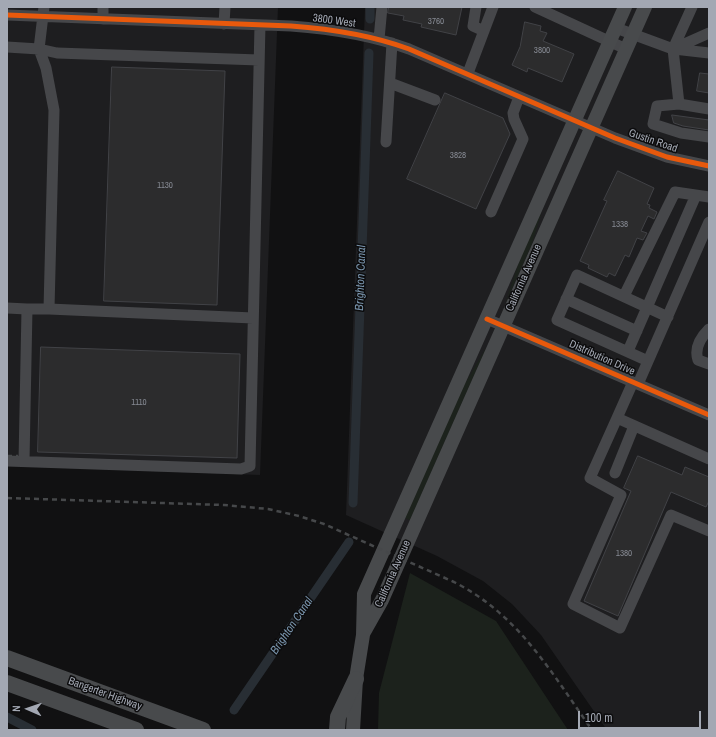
<!DOCTYPE html>
<style>
body{margin:0}
#map{position:relative;width:716px;height:737px;overflow:hidden;background:#111112;font-family:"Archivo Narrow",sans-serif}
canvas{display:block}
.frame{position:absolute;inset:0;border:8px solid #a3a8b3;pointer-events:none}
.north{position:absolute;left:8px;top:689px;width:40px;height:40px;-webkit-text-stroke:3px #0c0c0d;paint-order:stroke;rotate:272deg;font-size:11px;font-weight:700;line-height:16px;text-align:center;color:#a3a8b3}
.north::after{content:'';display:block;margin:auto;width:14px;height:18px;background:#a3a8b3;clip-path:polygon(50% 0,100% 100%,50% 72%,0 100%)}
.scale{position:absolute;left:578px;top:711px;width:123px;height:18px;box-sizing:border-box;border:2px solid #a3a8b3;border-top:0;padding-left:5px;font-size:12px;line-height:14px;white-space:nowrap;color:#a3a8b3;-webkit-text-stroke:3px #0c0c0d;paint-order:stroke}
</style>
<div id="map">
<canvas width="716" height="737"></canvas>
<div class="frame"></div>
<div class="north">N</div>
<div class="scale">100 m</div>
</div>
<script>
const c = document.querySelector('canvas').getContext('2d');
c.lineJoin = 'round';
function fillPath(path, color) { c.fillStyle = color; c.fill(path, 'evenodd'); }
function stroke(path, color, width, dash) { c.strokeStyle = color; c.lineWidth = width; c.lineCap = dash ? 'butt' : 'round'; c.setLineDash(dash || []); c.stroke(path); }
function drawText(font, color, halo, rows, align = 'center') {
  c.font = font + ' "Archivo Narrow",sans-serif'; c.lineWidth = 3; c.setLineDash([]); c.textBaseline = 'middle'; c.strokeStyle = halo; c.fillStyle = color; for (const [text, x, y, turn = 0] of rows) {
    c.save(); c.translate(x, y); c.rotate((+turn || 0) * Math.PI / 180); c.textAlign = isNaN(turn) ? turn : align; if (halo) c.strokeText(text, 0, 0); c.fillText(text, 0, 0); c.restore();
  }
}
const built = new Path2D(`
 M7,7H278L260,475L7,466Z
 M365,7H709V730H607L541,635L512,604L483,581L437,556L346,515Z`);
const green = new Path2D(`
 M542,211L532,244L505,304L521,255Z
 M487,346L410,520L405,518L460,392Z
 M410,573L496,621L568,730H378L379,693Z`);
const canal = new Path2D(`
 M370,19V7
 M353,503L369,53
 M234,710L349,542
 M7,717L32,730`);
const building = new Path2D(`
 M389,7H462L456,35L421,27L422,24L403,20L404,16L388,13Z
 M525,22L541,26L540,31L547,33L543,41L574,54L562,82L528,68L527,72L512,65L520,47Z
 M112,67L225,71L217,305L104,301Z
 M700,73L709,74V93L697,91Z
 M445,93L503,118L510,134L476,209L407,179Z
 M672,115L709,120V130L683,126L674,123Z
 M618,171L654,188L647,204L650,205L649,208L657,212L654,219L648,216L641,231L647,233L643,240L637,238L629,257L625,255L615,276L609,273L607,277L588,268L589,265L580,261L607,201L604,200Z
 M41,347L240,354L237,458L38,452Z
 M638,456L682,475L685,467L709,477V501L706,507L671,492L618,616L584,601L631,491L624,488Z`);
const minor = new Path2D(`
 M44,7L39,49L57,53L259,60
 M476,7L473,26L484,31
 M535,7L626,49
 M7,15L291,26C332,29 371,35 409,49L615,138L667,157L709,166
 M103,19V7
 M224,24L225,7
 M616,28L673,49L679,104L657,106L653,124L681,133L709,137
 M379,39L382,7
 M7,47L39,49L46,68L54,110L49,309L253,318
 M673,49L692,7
 M673,49L709,33
 M674,49L709,53
 M468,73L493,7
 M390,83L435,100
 M679,104L709,109
 M386,142L392,43
 M491,212L523,139L514,119L513,113L519,97
 M624,296L675,192L709,197
 M566,299L637,331
 M7,308L27,309L24,461
 M27,309H49
 M487,319L709,415
 M709,329C700,338 694,348 698,360L709,364
 M628,351L696,195
 M648,361L557,320L577,275L668,317
 M633,382L617,418L709,459
 M638,384L709,222
 M617,418L590,478L621,495L573,604L620,628L671,515L709,531
 M7,461L241,469L250,466L260,25
 M615,473L634,426`);
const major = new Path2D(`
 M364,632L382,600L645,7
 M353,730L356,679L363,635L364,594L625,7`);
const highway = new Path2D(`
 M7,658L203,730
 M7,683L136,730
 M337,730L338,717L356,679`);
const rail = new Path2D(`
 M7,456H18
 M7,498L224,505L268,509L299,516L324,524L454,582C519,615 551,672 592,730`);
const cycleway = new Path2D(`
 M7,15L291,26C332,29 371,35 409,49L615,138L667,157L709,166
 M487,319L709,415`);
const numberNames = [
 ["3760",436,22],
 ["3800",542,51],
 ["3828",458,156],
 ["1130",165,186],
 ["1338",620,225],
 ["1110",139,403],
 ["1380",624,554]
];
const streetNames = [
 ["3800 West",334,21,8],
 ["Gustin Road",653,141,19],
 ["California Avenue",524,278,-66],
 ["Distribution Drive",602,358,24],
 ["California Avenue",393,574,-66],
 ["Bangerter Highway",105,694,20]
];
const waterNames = [
 ["Brighton Canal",361,278,-88],
 ["Brighton Canal",292,626,-56]
];
fillPath(built, '#1e1e20');
fillPath(green, '#1c221c');
stroke(canal, '#282e34', 9);
fillPath(building, '#2c2c2d');
stroke(building, '#414246', 1);
stroke(minor, '#46474a', 11);
stroke(major, '#484a4c', 14);
stroke(highway, '#484a4c', 16);
stroke(rail, '#46484a', 2.5, [5, 4]);
stroke(cycleway, '#e8590c', 5);
drawText('9px', '#858992', null, numberNames);
drawText('11px', '#a3a8b3', '#0c0c0d', streetNames);
drawText('italic 12px', '#7a95ad', '#0c0c0d', waterNames);
</script>
